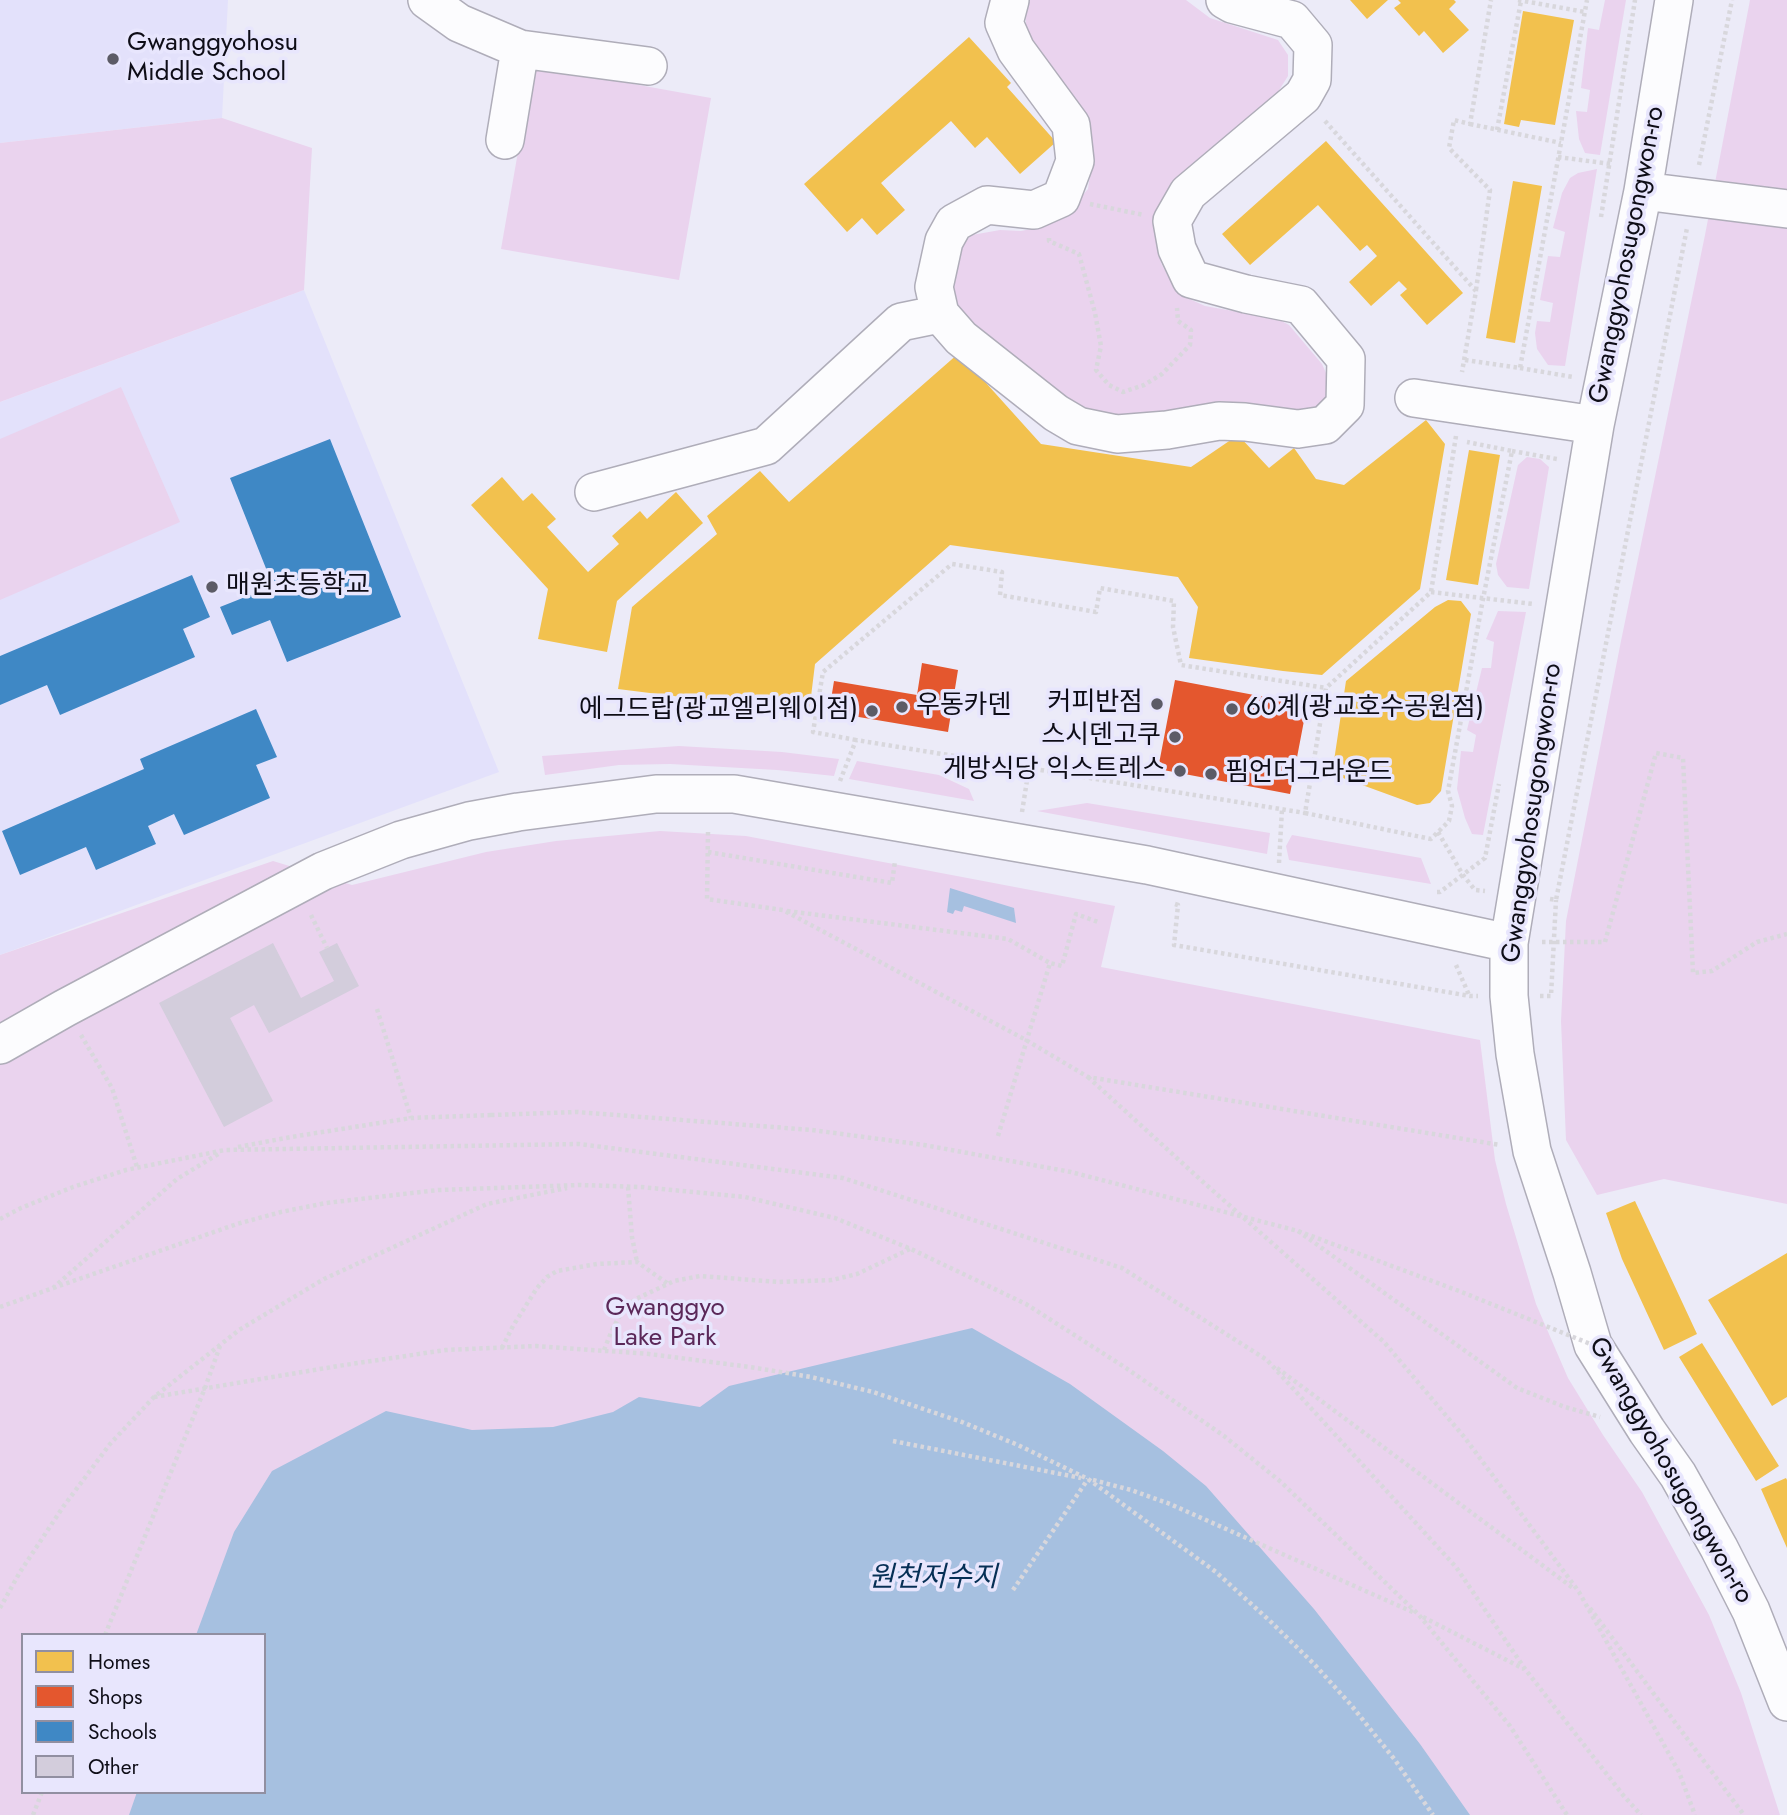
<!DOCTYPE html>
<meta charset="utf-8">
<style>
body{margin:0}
#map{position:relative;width:1787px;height:1815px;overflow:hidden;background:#ecebf8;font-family:Jost,sans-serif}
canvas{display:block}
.legend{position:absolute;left:21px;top:1633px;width:245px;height:161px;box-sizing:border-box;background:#e8e6fd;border:2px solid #918fa1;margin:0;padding:9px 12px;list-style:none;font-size:21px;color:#0e0d17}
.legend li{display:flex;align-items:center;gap:14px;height:35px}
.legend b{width:35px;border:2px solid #918fa1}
</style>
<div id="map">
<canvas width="1787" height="1815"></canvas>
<ul class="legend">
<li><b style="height:19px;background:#f2c14e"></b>Homes</li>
<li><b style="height:19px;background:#e4572e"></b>Shops</li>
<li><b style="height:19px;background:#3f88c5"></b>Schools</li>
<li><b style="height:19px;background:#d3cddc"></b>Other</li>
</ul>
</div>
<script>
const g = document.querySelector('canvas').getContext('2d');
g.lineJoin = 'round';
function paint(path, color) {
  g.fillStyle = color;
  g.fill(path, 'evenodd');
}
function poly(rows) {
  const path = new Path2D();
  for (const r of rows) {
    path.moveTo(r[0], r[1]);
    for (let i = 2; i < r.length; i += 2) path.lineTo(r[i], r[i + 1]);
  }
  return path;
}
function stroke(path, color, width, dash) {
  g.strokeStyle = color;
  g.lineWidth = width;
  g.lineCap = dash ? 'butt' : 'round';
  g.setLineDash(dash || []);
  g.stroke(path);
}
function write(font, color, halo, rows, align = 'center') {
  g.font = font + ' Jost,"Noto Sans KR",sans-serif';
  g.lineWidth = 7;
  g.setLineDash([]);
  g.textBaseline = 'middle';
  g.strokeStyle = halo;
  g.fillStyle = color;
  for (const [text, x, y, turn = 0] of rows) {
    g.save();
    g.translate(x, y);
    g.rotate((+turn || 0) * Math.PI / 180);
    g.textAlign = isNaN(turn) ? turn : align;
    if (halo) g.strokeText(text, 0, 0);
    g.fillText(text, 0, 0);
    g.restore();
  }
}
paint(poly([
 [0,0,228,0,222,118,0,143],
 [304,290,499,772,0,955,0,402]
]), '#e3e1fb');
paint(poly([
 [1030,0,1186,0,1210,18,1278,40,1288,55,1288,76,1276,95,1168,191,1157,208,1156,235,1161,263,1175,289,1185,297,1205,306,1278,319,1289,325,1322,364,1330,382,1328,398,1306,417,1118,424,1082,412,953,310,952,287,959,246,972,235,1000,230,1021,231,1041,227,1062,219,1088,189,1093,153,1083,121,1030,38,1026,25,1026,9],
 [1605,0,1626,0,1600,155,1585,153,1579,139,1576,111,1587,112,1590,90,1581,88,1588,28,1599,30],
 [1750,0,1787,0,1787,1204,1664,1179,1597,1195,1566,1140,1561,1021,1566,921,1621,641,1705,235],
 [533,66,711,98,679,280,501,249],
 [222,118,312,148,304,290,0,402,0,143],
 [1597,169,1565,366,1548,365,1537,349,1535,333,1537,321,1550,322,1553,303,1540,300,1548,256,1560,257,1565,232,1553,228,1562,193,1570,178,1578,173],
 [121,387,180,522,0,600,0,439],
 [1527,457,1540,459,1549,467,1529,589,1507,587,1498,575,1496,564,1518,465],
 [1498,611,1526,612,1483,835,1472,834,1465,818,1457,789,1461,751,1473,752,1476,735,1467,730,1482,668,1491,668,1494,642,1486,639],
 [679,746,782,752,839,759,834,776,777,770,670,764,619,765,545,775,542,756],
 [857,761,939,775,969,789,974,801,849,779],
 [1087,803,1270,833,1267,854,1037,811],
 [660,831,746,836,1115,906,1101,967,1480,1040,1495,1160,1506,1204,1536,1304,1568,1378,1603,1435,1642,1492,1709,1615,1741,1693,1780,1815,0,1815,0,955,273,861,352,885,486,852,556,841],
 [23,1635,264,1635,264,1792,23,1792],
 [1292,835,1421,858,1431,884,1289,860,1286,846]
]), '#ead3ee');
paint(poly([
 [950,888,1014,908,1016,923,964,906,962,912,955,910,953,914,947,912],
 [972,1328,1070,1384,1163,1451,1206,1486,1314,1609,1420,1744,1470,1815,129,1815,137,1792,264,1792,264,1635,196,1635,234,1532,272,1471,386,1411,472,1430,553,1427,613,1412,639,1397,700,1407,729,1386]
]), '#a6c0e0');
paint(poly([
 [1350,0,1388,0,1367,19],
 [1398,0,1454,0,1456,2,1449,9,1469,30,1443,53,1424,31,1419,36,1394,8,1401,3],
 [1523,11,1574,20,1555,125,1521,120,1519,127,1504,124],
 [969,37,1011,83,1007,87,1056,142,1020,174,987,137,975,148,951,121,881,183,905,210,877,235,862,218,847,232,804,184],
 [1326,141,1463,293,1427,325,1400,295,1407,289,1399,281,1371,306,1349,282,1377,256,1367,245,1360,251,1318,205,1250,265,1222,234],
 [1513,181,1542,186,1515,343,1486,338],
 [959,353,1041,444,1191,467,1238,435,1269,468,1294,448,1316,479,1344,485,1426,420,1445,444,1420,589,1322,675,1283,671,1189,658,1198,607,1178,577,950,545,815,664,809,713,618,689,632,607,717,534,707,516,760,471,789,502],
 [1469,450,1500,455,1478,585,1446,580],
 [502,477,523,501,532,493,556,519,547,527,588,572,619,544,612,536,640,511,647,519,676,492,703,523,617,601,607,652,538,639,548,589,471,505],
 [1448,600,1461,601,1471,614,1441,791,1430,803,1417,805,1332,774,1346,681,1435,607],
 [1635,1201,1697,1334,1664,1350,1622,1259,1606,1213],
 [1787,1253,1787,1397,1772,1406,1708,1300],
 [1702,1343,1779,1466,1756,1481,1679,1357],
 [1786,1478,1787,1480,1787,1548,1761,1489]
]), '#f2c14e');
paint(poly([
 [922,663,958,670,948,732,829,712,834,681,917,695],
 [1175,680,1307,705,1290,794,1158,769]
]), '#e4572e');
paint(poly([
 [330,439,401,617,287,662,270,620,232,635,220,607,273,586,230,478],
 [192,575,210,617,183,629,195,657,60,715,47,685,0,705,0,656],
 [256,709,277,757,256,765,270,798,184,835,174,814,148,826,156,844,96,870,86,847,20,875,2,831,144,769,140,759]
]), '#3f88c5');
paint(poly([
 [273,943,301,998,334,981,319,952,337,943,359,986,269,1033,254,1005,230,1018,273,1101,224,1127,159,1003]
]), '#d3cddc');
const minor = poly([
 [427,0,459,23,520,49,648,66],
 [1010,0,1004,23,1016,50,1071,125,1075,161,1061,198,1034,210,987,205,954,223,944,241,934,287,940,314,961,338,1056,413,1078,426,1117,434,1167,430,1219,421,1245,422,1298,429,1325,425,1345,405,1346,359,1301,305,1246,294,1191,279,1177,249,1172,221,1188,193,1303,96,1312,80,1313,45,1292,20,1232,4,1225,0],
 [1674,0,1643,191,1595,425,1509,943,1509,996,1515,1054,1532,1151,1572,1273,1593,1345,1647,1431,1678,1475,1719,1548,1751,1611,1787,1702],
 [505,140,520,49],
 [1643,191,1787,209],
 [1414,398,1595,425],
 [594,492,766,446,901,322,940,314],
 [0,1045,65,1008,323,871,401,840,469,821,518,812,656,794,734,794,1147,865,1509,943]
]);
stroke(minor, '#afadb9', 40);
stroke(poly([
 [1518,0,1585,12],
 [1325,121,1476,291,1462,372],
 [1470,124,1561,143],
 [1497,130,1521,1],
 [1558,157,1611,164],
 [1699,165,1732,0],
 [1090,204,1144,215],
 [1601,217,1635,0],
 [1049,238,1049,241,1079,254,1095,313,1101,346,1096,370,1109,385,1123,392,1144,385,1162,374,1190,345,1191,330,1178,321,1177,308],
 [1476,290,1490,190,1449,148,1454,120,1470,124,1491,0],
 [1465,360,1520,368,1587,0],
 [1520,368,1573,377],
 [1456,436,1431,592,1326,688,1305,813,1431,839,1449,821,1452,806,1448,791,1483,599,1512,451,1467,442],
 [1512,451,1557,459,1556,462],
 [1431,592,1533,604],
 [856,740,813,732,823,672,952,564,1002,572,1000,595,1096,612,1100,588,1174,601,1173,627,1181,665,1326,688],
 [840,781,856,740,1305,813],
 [1022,812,1029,768],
 [708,832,707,899,783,910,1026,1040,1088,1077,1500,1145],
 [1438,832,1463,875,1475,890,1485,891],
 [708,852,892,883,895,861],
 [1279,863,1282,809],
 [1437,892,1440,892,1485,858,1499,784],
 [1550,899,1556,900,1687,228],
 [1175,904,1178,905,1174,945,1470,996,1478,996],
 [787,911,1008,939,1050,963],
 [311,915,327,948],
 [1542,942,1605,942,1656,753,1683,758,1693,973,1712,971,1757,942,1787,934],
 [1456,965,1469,995],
 [1540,996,1551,996,1556,900],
 [377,1009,411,1118],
 [81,1035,112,1088,137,1167],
 [1088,1077,1202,1181,1384,1342,1465,1438,1579,1592,1679,1772,1695,1815],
 [998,1136,1050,963,1062,966,1076,914,1098,922],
 [238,1147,291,1137,411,1118,491,1115],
 [628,1187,632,1237,637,1262],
 [0,1219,21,1208,73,1187,126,1170,225,1150,579,1144,843,1178,1122,1268,1267,1360,1456,1567,1525,1669,1623,1795,1641,1815],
 [1298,1231,1517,1388,1565,1407,1600,1417],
 [53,1288,237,1224,281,1212,326,1203,438,1190,581,1185,641,1187,745,1197,835,1218,911,1249,1026,1304,1126,1368,1224,1436,1281,1482,1419,1615,1510,1726,1567,1815],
 [0,1307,53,1288,177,1179,220,1153],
 [502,1348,513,1326,537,1288,547,1277,557,1271,597,1264,637,1262,667,1283],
 [604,1350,612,1330,624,1308,636,1299,674,1281,700,1276,779,1282,832,1280,857,1274,910,1249],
 [1277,1368,1573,1588],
 [154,1397,338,1366,446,1350,536,1346,649,1354,750,1367,811,1377,873,1392,962,1422,1018,1445,1088,1479,1216,1572,1270,1621,1315,1665,1351,1705,1395,1760,1433,1815],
 [893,1441,1081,1478],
 [1093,1480,1131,1490,1170,1504,1415,1613],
 [1013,1590,1088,1479],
 [0,1608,20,1572,63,1507,110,1444,154,1397,239,1330,324,1279,487,1204,567,1188],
 [1590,1608,1744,1815],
 [1423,1617,1524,1669],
 [105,1635,205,1388,220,1346],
 [33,1815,42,1792]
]), '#d8d7dc', 4.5, [3.5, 3.5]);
stroke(minor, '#fcfcfe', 37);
stroke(poly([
 [491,1115,577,1112,812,1130,924,1145,1071,1172,1298,1231,1459,1291,1593,1345]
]), '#d8d7dc', 4.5, [3.5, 3.5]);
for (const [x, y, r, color] of [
 [113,59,7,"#5c5b66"],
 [212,587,7,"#5c5b66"],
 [1157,704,7,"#5c5b66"],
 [902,707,7,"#5c5b66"],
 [1232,709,7,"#5c5b66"],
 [872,711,7,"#5c5b66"],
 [1175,737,7,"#5c5b66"],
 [1180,771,7,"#5c5b66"],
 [1211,774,7,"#5c5b66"]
]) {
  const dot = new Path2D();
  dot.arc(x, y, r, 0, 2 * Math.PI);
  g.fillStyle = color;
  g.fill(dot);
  stroke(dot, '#e8e6fd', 2.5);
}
write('26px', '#0e0d17', '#e8e6fd', [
 ["Gwanggyohosu",127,44],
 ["Middle School",127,74],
 ["매원초등학교",226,587],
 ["커피반점",1143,704,"right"],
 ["우동카덴",916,707],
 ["60계(광교호수공원점)",1246,709],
 ["에그드랍(광교엘리웨이점)",858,711,"right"],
 ["스시덴고쿠",1161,737,"right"],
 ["게방식당 익스트레스",1166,771,"right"],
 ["핌언더그라운드",1225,774]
], 'left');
write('26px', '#0e0d17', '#e8e6fd', [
 ["Gwanggyohosugongwon-ro",1628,255,-79],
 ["Gwanggyohosugongwon-ro",1533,813,-82],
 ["Gwanggyohosugongwon-ro",1670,1471,60]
]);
write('26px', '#5b2859', '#e8e6fd', [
 ["Gwanggyo",665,1309],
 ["Lake Park",665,1339]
]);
write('italic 28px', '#062f55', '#e8e6fd', [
 ["원천저수지",933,1579]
]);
</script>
